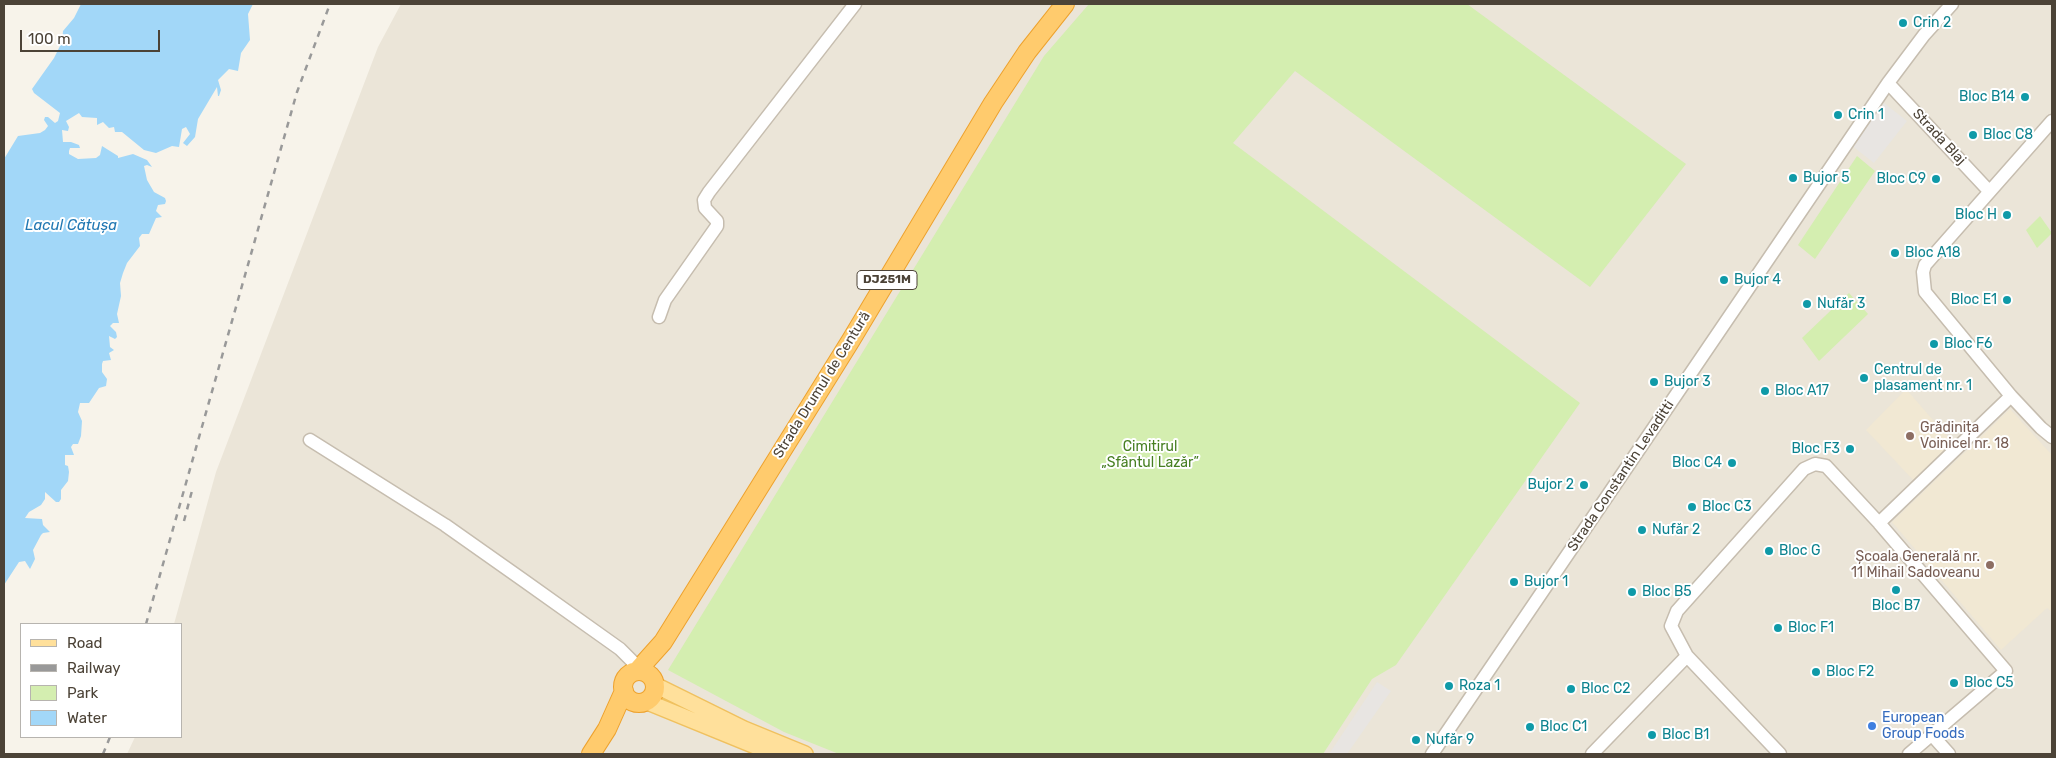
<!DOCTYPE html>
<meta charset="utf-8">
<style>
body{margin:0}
#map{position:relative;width:2056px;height:758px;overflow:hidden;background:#f7f3ea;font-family:Rubik,sans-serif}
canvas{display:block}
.frame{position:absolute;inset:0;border:5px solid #4c4337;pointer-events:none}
.legend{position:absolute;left:20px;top:623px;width:162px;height:115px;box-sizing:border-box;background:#fff;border:1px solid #b7b4af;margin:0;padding:6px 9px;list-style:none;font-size:15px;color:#4c4337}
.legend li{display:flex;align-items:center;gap:10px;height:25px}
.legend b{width:25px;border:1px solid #b7b4af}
.scale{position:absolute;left:20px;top:30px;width:140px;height:22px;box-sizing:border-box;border:2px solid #4c4337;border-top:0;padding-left:6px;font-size:15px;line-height:18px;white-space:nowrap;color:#4c4337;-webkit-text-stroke:4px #fff;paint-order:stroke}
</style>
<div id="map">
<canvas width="2056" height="758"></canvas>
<div class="frame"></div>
<ul class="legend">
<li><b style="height:6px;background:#ffe09b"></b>Road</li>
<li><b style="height:6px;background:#999"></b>Railway</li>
<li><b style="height:14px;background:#d4eeb0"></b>Park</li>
<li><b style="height:14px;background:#a2d7f8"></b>Water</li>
</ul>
<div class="scale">100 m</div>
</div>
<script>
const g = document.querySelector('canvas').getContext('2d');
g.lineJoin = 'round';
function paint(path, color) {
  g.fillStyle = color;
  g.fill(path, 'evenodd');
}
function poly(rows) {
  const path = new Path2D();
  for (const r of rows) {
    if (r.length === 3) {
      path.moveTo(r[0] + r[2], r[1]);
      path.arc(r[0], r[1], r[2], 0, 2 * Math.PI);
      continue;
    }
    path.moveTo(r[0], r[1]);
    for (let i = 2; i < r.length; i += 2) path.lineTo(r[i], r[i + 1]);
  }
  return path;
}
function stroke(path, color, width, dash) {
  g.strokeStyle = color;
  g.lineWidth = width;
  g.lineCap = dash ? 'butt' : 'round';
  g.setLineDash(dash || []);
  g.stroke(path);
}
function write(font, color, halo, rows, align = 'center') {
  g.font = font + ' Rubik,sans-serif';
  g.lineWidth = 4;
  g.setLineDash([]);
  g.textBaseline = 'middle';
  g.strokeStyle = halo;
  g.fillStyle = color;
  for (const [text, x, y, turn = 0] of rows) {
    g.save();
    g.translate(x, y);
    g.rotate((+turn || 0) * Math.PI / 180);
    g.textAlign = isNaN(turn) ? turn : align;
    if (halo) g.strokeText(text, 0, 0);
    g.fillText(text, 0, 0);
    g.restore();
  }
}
paint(poly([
 [401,4,2052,4,2052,754,127,754,135,737,181,737,181,624,174,624,216,472,378,47]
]), '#ebe5d8');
paint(poly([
 [1906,389,1953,443,1915,482,1866,430],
 [2010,409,2052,455,2052,612,2047,608,2001,650,1892,522]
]), '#f1e8d3');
paint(poly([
 [1089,4,1467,4,1686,164,1590,287,1295,71,1233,143,1580,403,1396,665,1372,679,1323,754,839,754,784,732,668,670,1044,56],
 [1857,156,1875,171,1815,259,1798,245],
 [2040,216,2052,233,2037,248,2026,230],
 [1849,293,1868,314,1819,361,1802,338]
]), '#d4eeb0');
paint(poly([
 [1884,103,1907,121,1874,163,1851,145],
 [1377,682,1391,691,1347,754,1329,754]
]), '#e8e5e2');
paint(poly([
 [81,4,253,4,248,14,250,40,241,53,238,71,229,69,218,80,221,90,219,96,218,96,217,87,198,119,195,137,187,146,183,143,190,134,186,127,182,129,179,147,172,146,156,153,144,150,122,132,115,132,114,127,109,128,103,122,97,125,97,118,82,117,79,113,66,121,69,127,68,131,62,130,63,142,71,142,79,145,80,148,70,148,69,151,69,154,78,159,96,158,100,155,102,146,118,156,118,158,133,154,147,160,152,167,147,165,144,166,147,180,154,192,165,198,166,201,165,204,158,205,156,211,162,217,156,218,149,234,142,234,139,238,140,246,127,263,123,273,120,283,121,296,117,314,119,323,113,323,110,326,116,332,117,337,115,339,109,336,110,347,114,350,109,353,111,360,103,361,102,364,102,372,107,379,106,386,99,388,89,403,80,403,78,412,82,421,81,436,78,444,73,444,71,447,74,455,65,455,65,465,68,466,69,472,68,481,61,490,61,499,59,502,56,502,45,492,45,499,41,505,29,512,25,518,42,519,43,525,50,532,43,533,41,535,33,550,35,559,30,569,25,561,19,562,4,585,4,159,18,136,40,133,45,130,48,126,44,120,45,117,48,117,55,123,58,121,60,113,34,93,32,89,54,58,62,42,63,31,74,18]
]), '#a2d7f8');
const minor = poly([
 [1888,83,1989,191],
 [2052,121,1925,265,1923,272,1925,292,2011,396,2041,428,2052,437],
 [659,317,665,300,717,226,717,221,705,208,704,200,709,192,855,4],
 [310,440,445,525,523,580,620,649,632,661,637,671],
 [1879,523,2011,396],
 [1687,656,1780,754],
 [1932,735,1949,754],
 [1432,754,1888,83,1924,35,1952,4],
 [1592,754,1687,656,1671,626,1677,611,1804,469,1815,464,1826,466,1879,523,2006,671,1909,754]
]);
const major = poly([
 [655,685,744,729,805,754],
 [645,701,775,754]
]);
const highway = poly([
 [637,671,663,642,851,340,993,103,1027,52,1065,4],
 [639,687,16],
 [591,754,607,729,624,691]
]);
stroke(minor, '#c6bdaf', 15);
stroke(major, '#f0c15f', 18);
stroke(highway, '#eea22d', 20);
stroke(minor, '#fff', 12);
stroke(major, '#ffe09b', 15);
stroke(highway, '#ffcb6d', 18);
stroke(poly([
 [184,521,193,487],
 [146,624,297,92,330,4],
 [103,754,110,737]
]), '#999', 2.5, [6, 6]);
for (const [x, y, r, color] of [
 [1903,23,5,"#0f9aa8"],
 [2025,97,5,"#0f9aa8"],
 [1838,115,5,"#0f9aa8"],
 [1973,135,5,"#0f9aa8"],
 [1793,178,5,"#0f9aa8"],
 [1936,179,5,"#0f9aa8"],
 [2007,215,5,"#0f9aa8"],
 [1895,253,5,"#0f9aa8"],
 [1724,280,5,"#0f9aa8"],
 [2007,300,5,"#0f9aa8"],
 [1807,304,5,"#0f9aa8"],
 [1934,344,5,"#0f9aa8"],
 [1864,378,5,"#0f9aa8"],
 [1654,382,5,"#0f9aa8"],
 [1765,391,5,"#0f9aa8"],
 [1910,436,5,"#8d6e63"],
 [1850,449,5,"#0f9aa8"],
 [1732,463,5,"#0f9aa8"],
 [1584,485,5,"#0f9aa8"],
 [1692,507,5,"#0f9aa8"],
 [1642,530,5,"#0f9aa8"],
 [1769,551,5,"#0f9aa8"],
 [1990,565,5,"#8d6e63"],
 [1514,582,5,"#0f9aa8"],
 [1896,590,5,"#0f9aa8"],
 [1632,592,5,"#0f9aa8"],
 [1778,628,5,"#0f9aa8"],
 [1816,672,5,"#0f9aa8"],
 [1954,683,5,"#0f9aa8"],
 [1449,686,5,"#0f9aa8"],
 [1571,689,5,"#0f9aa8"],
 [1872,726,5,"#3f7fe0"],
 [1530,727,5,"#0f9aa8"],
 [1652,735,5,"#0f9aa8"],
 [1416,740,5,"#0f9aa8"]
]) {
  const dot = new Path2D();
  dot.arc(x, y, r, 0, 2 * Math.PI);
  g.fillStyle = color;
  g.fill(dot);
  stroke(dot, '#fff', 2);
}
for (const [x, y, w] of [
 [887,280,60]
]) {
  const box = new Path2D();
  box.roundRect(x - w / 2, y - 9.5, w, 19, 4);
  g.fillStyle = '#fff';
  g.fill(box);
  stroke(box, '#4c4337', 1);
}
write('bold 12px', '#4c4337', null, [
 ["DJ251M",887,280]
]);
write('14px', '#0d838f', '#fff', [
 ["Crin 2",1913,23],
 ["Bloc B14",2015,97,"right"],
 ["Crin 1",1848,115],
 ["Bloc C8",1983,135],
 ["Bujor 5",1803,178],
 ["Bloc C9",1926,179,"right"],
 ["Bloc H",1997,215,"right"],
 ["Bloc A18",1905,253],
 ["Bujor 4",1734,280],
 ["Bloc E1",1997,300,"right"],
 ["Nufăr 3",1817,304],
 ["Bloc F6",1944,344],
 ["Centrul de",1874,370],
 ["plasament nr. 1",1874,386],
 ["Bujor 3",1664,382],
 ["Bloc A17",1775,391],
 ["Bloc F3",1840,449,"right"],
 ["Bloc C4",1722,463,"right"],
 ["Bujor 2",1574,485,"right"],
 ["Bloc C3",1702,507],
 ["Nufăr 2",1652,530],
 ["Bloc G",1779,551],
 ["Bujor 1",1524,582],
 ["Bloc B5",1642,592],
 ["Bloc B7",1896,606,"center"],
 ["Bloc F1",1788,628],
 ["Bloc F2",1826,672],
 ["Bloc C5",1964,683],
 ["Roza 1",1459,686],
 ["Bloc C2",1581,689],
 ["Bloc C1",1540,727],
 ["Bloc B1",1662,735],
 ["Nufăr 9",1426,740]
], 'left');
write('14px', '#4c4337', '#fff', [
 ["Strada Blaj",1939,137,47],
 ["Strada Drumul de Centură",822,385,-58],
 ["Strada Constantin Levaditti",1621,476,-56]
]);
write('14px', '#785e54', '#fff', [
 ["Grădinița",1920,428],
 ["Voinicel nr. 18",1920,444],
 ["Școala Generală nr.",1980,557,"right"],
 ["11 Mihail Sadoveanu",1980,573,"right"]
], 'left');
write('14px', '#477f22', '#fff', [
 ["Cimitirul",1150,447],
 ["„Sfântul Lazăr”",1150,463]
]);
write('14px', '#366cbe', '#fff', [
 ["European",1882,718],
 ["Group Foods",1882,734]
], 'left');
write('italic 15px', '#2178b3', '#fff', [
 ["Lacul Cătușa",71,226]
]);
</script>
